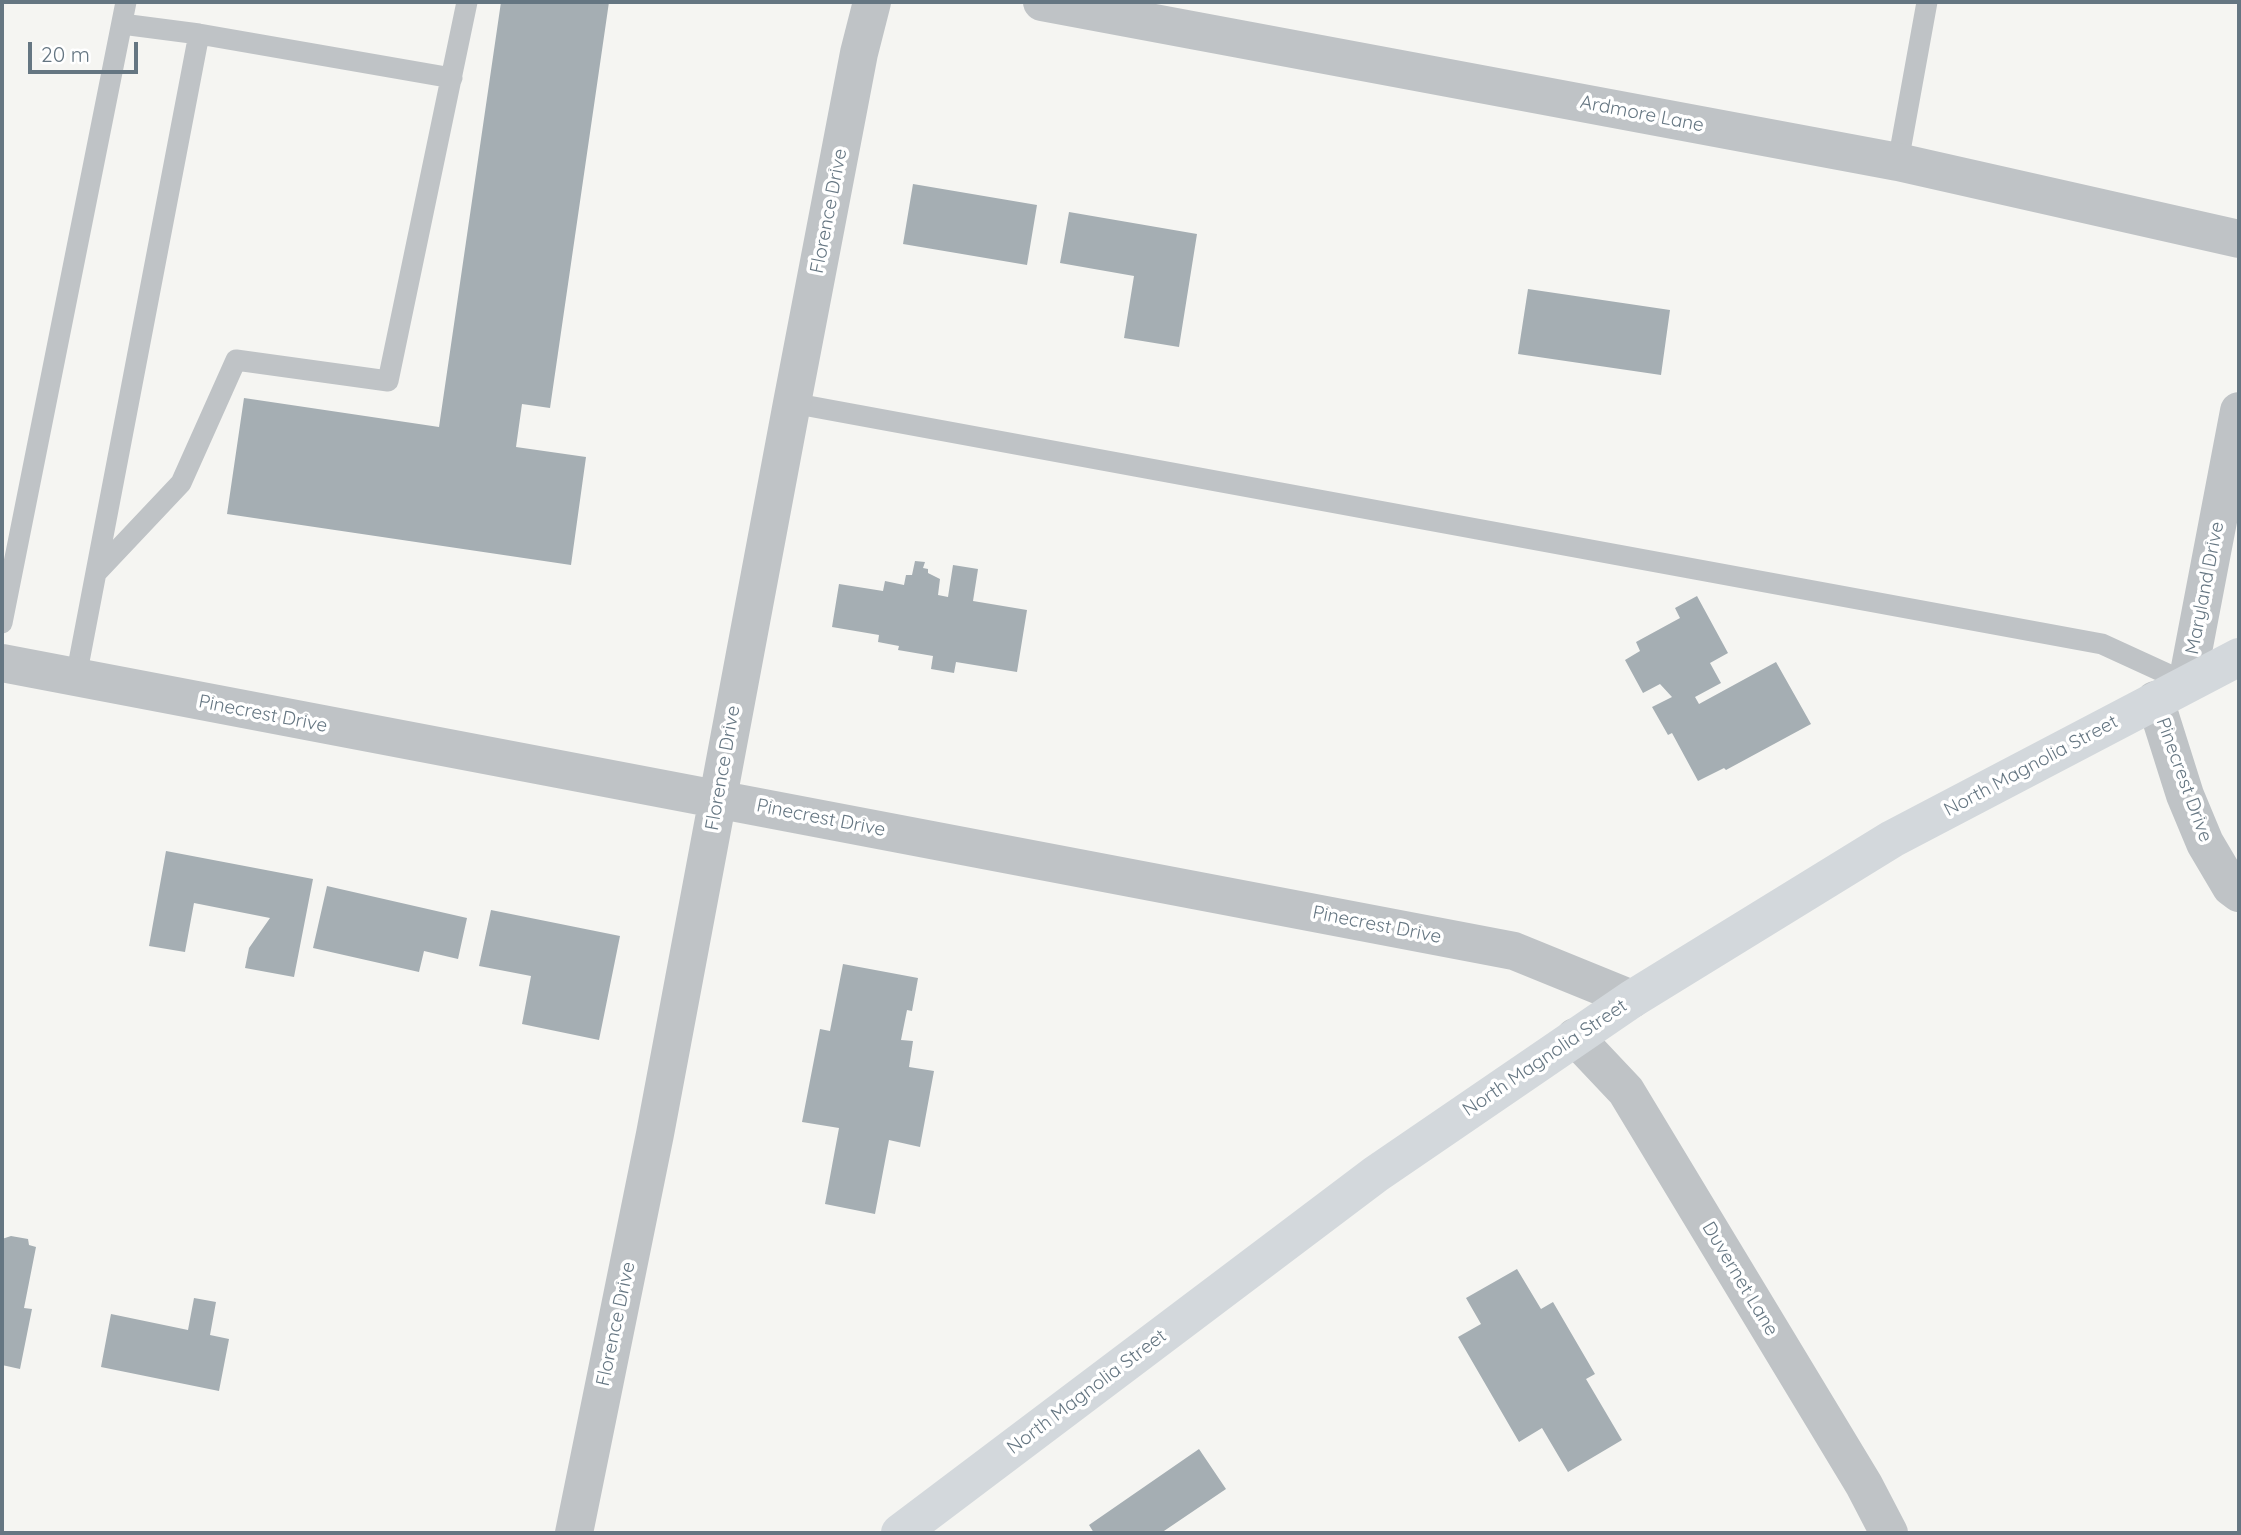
<!DOCTYPE html>
<style>
body{margin:0}
#map{position:relative;width:2241px;height:1535px;overflow:hidden;background:#f5f5f2;font-family:Quicksand,sans-serif}
canvas{display:block}
.frame{position:absolute;inset:0;border:4px solid #657682;pointer-events:none}
.scale{position:absolute;left:28px;top:42px;width:110px;height:32px;box-sizing:border-box;border:4px solid #657682;border-top:0;padding-left:9px;font-size:21px;line-height:24px;white-space:nowrap;color:#657682;-webkit-text-stroke:5px #fff;paint-order:stroke}
</style>
<div id="map">
<canvas width="2241" height="1535"></canvas>
<div class="frame"></div>
<div class="scale">20 m</div>
</div>
<script>
const g = document.querySelector('canvas').getContext('2d');
g.lineJoin = 'round';
function paint(path, color) {
  g.fillStyle = color;
  g.fill(path, 'evenodd');
}
function poly(rows) {
  const path = new Path2D();
  for (const r of rows) {
    path.moveTo(r[0], r[1]);
    for (let i = 2; i < r.length; i += 2) path.lineTo(r[i], r[i + 1]);
  }
  return path;
}
function stroke(path, color, width, dash) {
  g.strokeStyle = color;
  g.lineWidth = width;
  g.lineCap = dash ? 'butt' : 'round';
  g.setLineDash(dash || []);
  g.stroke(path);
}
function write(font, color, halo, rows, align = 'center') {
  g.font = font + ' Quicksand,sans-serif';
  g.lineWidth = 7;
  g.setLineDash([]);
  g.textBaseline = 'middle';
  g.strokeStyle = halo;
  g.fillStyle = color;
  for (const [text, x, y, turn = 0] of rows) {
    g.save();
    g.translate(x, y);
    g.rotate((+turn || 0) * Math.PI / 180);
    g.textAlign = isNaN(turn) ? turn : align;
    if (halo) g.strokeText(text, 0, 0);
    g.fillText(text, 0, 0);
    g.restore();
  }
}
paint(poly([
 [501,2,609,2,550,408,522,404,516,447,586,457,571,565,227,514,244,398,439,427],
 [913,184,1037,205,1027,265,903,244],
 [1069,212,1197,234,1179,347,1124,338,1134,276,1060,263],
 [1528,289,1670,310,1661,375,1518,354],
 [915,561,925,562,923,568,928,569,928,573,940,579,938,595,948,597,953,565,978,569,973,601,1027,610,1017,672,956,662,954,673,931,669,933,656,898,650,899,646,878,642,879,635,832,627,839,584,883,591,885,581,904,585,906,575,912,575],
 [1697,596,1728,653,1710,663,1721,683,1695,697,1699,704,1776,662,1811,724,1726,770,1724,768,1698,781,1672,733,1668,735,1652,707,1672,697,1660,684,1643,693,1625,660,1640,651,1636,642,1680,618,1675,608],
 [166,851,313,879,294,977,245,968,249,948,270,918,194,903,185,952,149,946],
 [327,886,467,918,458,959,424,951,419,972,313,948],
 [491,910,620,936,599,1040,522,1024,531,976,479,966],
 [843,964,918,978,912,1011,907,1010,901,1040,913,1041,909,1067,934,1071,920,1147,889,1140,875,1214,825,1204,839,1128,802,1122,820,1029,830,1031],
 [11,1236,28,1239,29,1245,36,1247,24,1308,32,1309,20,1369,2,1365,2,1239],
 [1517,1269,1541,1309,1553,1302,1595,1374,1586,1379,1622,1440,1568,1472,1542,1428,1519,1442,1458,1337,1481,1324,1466,1298],
 [194,1298,216,1302,210,1335,229,1339,219,1391,101,1367,111,1314,188,1330],
 [1199,1449,1226,1489,1161,1533,1094,1533,1089,1525]
]), '#a5aeb3');
stroke(poly([
 [199,34,452,78],
 [1898,162,1927,2],
 [792,403,2102,644,2187,683],
 [97,572,181,483,236,360,388,381,467,2],
 [2,623,126,2],
 [76,677,199,34,122,24]
]), '#bfc3c6', 21);
stroke(poly([
 [1042,2,1898,162,2239,239],
 [2,663,1514,951,1632,999],
 [2187,683,2239,411],
 [2155,700,2185,795,2205,843,2231,887,2239,893],
 [1575,1037,1626,1091,1864,1485,1889,1533],
 [574,1533,655,1134,792,403,859,53,872,2]
]), '#bfc3c6', 38);
stroke(poly([
 [900,1533,1376,1174,1632,999,1892,839,2239,657]
]), '#d3d8dc', 38);
write('19px', '#657682', '#fff', [
 ["Ardmore Lane",1642,114,11],
 ["Florence Drive",829,211,-79],
 ["Maryland Drive",2205,588,-79],
 ["Pinecrest Drive",263,714,11],
 ["North Magnolia Street",2031,766,-28],
 ["Florence Drive",723,768,-80],
 ["Pinecrest Drive",2184,780,70],
 ["Pinecrest Drive",821,818,11],
 ["Pinecrest Drive",1377,925,11],
 ["North Magnolia Street",1545,1058,-34],
 ["Duvernet Lane",1740,1279,59],
 ["Florence Drive",616,1324,-78],
 ["North Magnolia Street",1087,1392,-37]
]);
</script>
